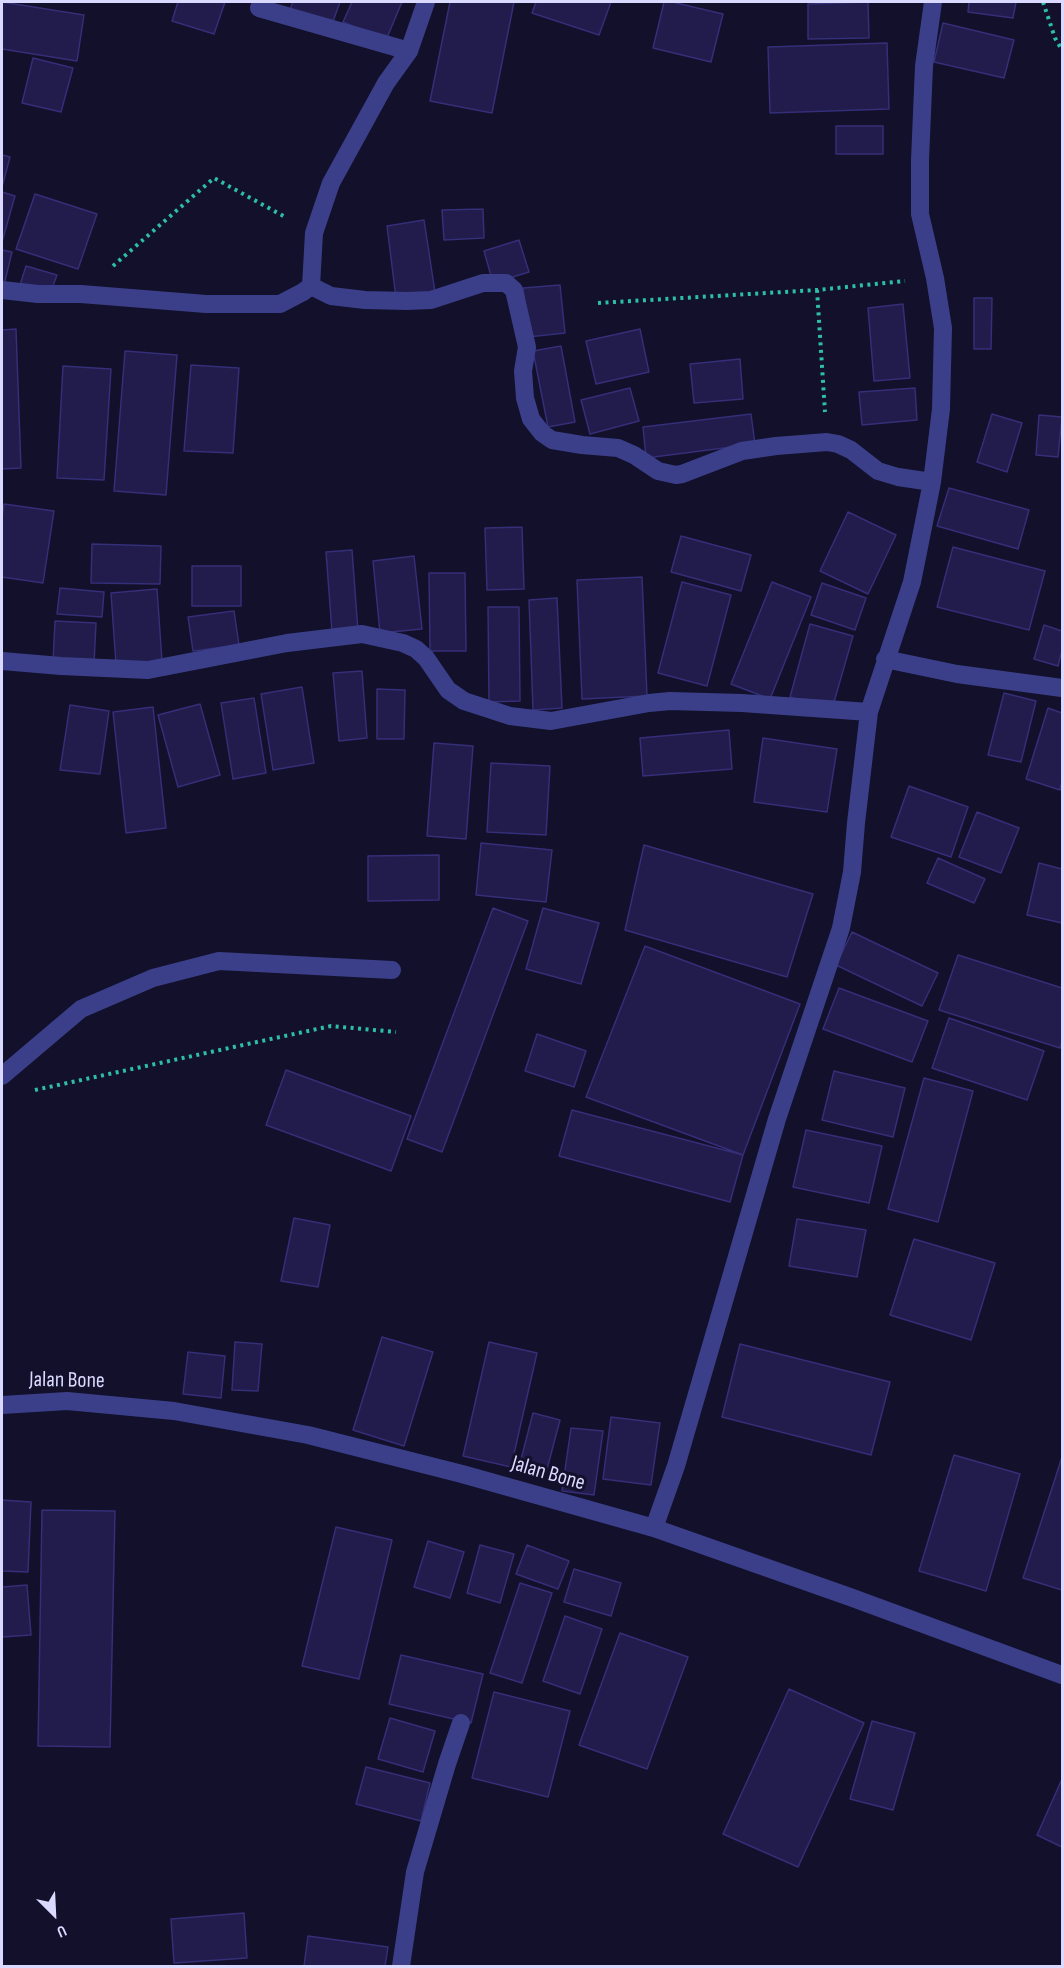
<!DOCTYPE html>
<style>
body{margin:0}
#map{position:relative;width:1064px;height:1968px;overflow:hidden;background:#12102a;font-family:"Sofia Sans Condensed",sans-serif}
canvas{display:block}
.frame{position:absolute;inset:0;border:3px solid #dad9ff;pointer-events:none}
.north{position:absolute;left:24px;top:1884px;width:60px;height:60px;-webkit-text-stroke:4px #12102a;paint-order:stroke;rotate:156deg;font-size:16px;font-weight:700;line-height:24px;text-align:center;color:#dad9ff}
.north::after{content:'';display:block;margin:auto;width:21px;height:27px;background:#dad9ff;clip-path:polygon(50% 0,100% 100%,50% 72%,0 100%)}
</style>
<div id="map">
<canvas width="1064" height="1968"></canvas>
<div class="frame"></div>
<div class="north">U</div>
</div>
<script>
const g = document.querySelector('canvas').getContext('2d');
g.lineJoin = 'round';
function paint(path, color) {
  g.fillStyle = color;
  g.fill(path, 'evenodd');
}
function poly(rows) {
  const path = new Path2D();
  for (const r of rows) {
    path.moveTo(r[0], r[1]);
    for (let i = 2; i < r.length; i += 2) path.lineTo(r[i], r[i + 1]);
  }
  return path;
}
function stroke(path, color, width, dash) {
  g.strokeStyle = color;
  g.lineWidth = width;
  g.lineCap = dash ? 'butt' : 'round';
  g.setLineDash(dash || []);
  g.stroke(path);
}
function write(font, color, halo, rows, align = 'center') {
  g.font = font + ' "Sofia Sans Condensed",sans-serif';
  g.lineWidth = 6;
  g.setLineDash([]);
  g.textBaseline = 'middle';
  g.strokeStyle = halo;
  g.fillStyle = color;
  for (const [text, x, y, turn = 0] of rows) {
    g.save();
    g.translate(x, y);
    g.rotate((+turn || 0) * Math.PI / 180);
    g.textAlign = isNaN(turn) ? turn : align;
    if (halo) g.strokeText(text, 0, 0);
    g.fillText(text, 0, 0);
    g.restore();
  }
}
const building = poly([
 [2,2,84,15,77,61,2,49,2,2],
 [178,2,225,2,214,34,172,21,178,2],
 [293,2,340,2,331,27,289,12,293,2],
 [352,2,402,2,386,40,343,22,352,2],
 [450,2,514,2,492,113,430,101,450,2],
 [536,2,611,2,599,35,532,13,536,2],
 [664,2,672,2,723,14,711,62,653,48,664,2],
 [868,2,869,38,808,39,808,4,868,2],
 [969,2,1016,2,1013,18,968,12,969,2],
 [943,23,1014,40,1004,78,934,62,943,23],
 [887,43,889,109,770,113,768,47,887,43],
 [33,58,73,68,61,112,22,103,33,58],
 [836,126,883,126,883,154,836,154,836,126],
 [2,155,10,157,2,187,2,155],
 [2,192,15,196,2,242,2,192],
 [35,194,97,214,78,269,16,249,35,194],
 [483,209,484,238,444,240,442,210,483,209],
 [424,220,435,292,396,298,387,226,424,220],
 [519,240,529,272,493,283,484,251,519,240],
 [2,250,12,252,3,289,2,288,2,250],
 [26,266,57,275,50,294,20,285,26,266],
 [560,285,565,333,528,337,523,288,560,285],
 [974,298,992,298,991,349,974,349,974,298],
 [903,304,910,378,874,381,868,308,903,304],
 [16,329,21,468,2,469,2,330,16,329],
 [640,329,649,372,596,384,586,341,640,329],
 [561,346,575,422,548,427,533,351,561,346],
 [125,351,177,355,166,495,114,491,125,351],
 [740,359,743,399,694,403,690,364,740,359],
 [191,365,239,368,233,453,184,451,191,365],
 [63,366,111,369,104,480,57,478,63,366],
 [630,388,639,421,590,434,581,400,630,388],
 [915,388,917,420,862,425,859,392,915,388],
 [751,414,755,444,646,458,643,427,751,414],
 [992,414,1022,423,1007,472,977,462,992,414],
 [1039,415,1062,417,1058,457,1036,455,1039,415],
 [949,488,1029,510,1018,549,937,526,949,488],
 [4,504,54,511,43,583,2,577,2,518,4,504],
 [848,512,896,535,868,594,820,571,848,512],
 [522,527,524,589,487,590,485,528,522,527],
 [681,536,751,555,741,591,671,572,681,536],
 [92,544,161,546,160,584,91,583,92,544],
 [953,547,1045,571,1029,630,937,607,953,547],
 [352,550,358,631,332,632,326,552,352,550],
 [414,556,422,629,380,633,373,561,414,556],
 [192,566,241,566,241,606,192,606,192,566],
 [429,573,465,573,466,651,430,651,429,573],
 [642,577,647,696,582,699,577,580,642,577],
 [682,582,731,595,707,686,658,673,682,582],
 [772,582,811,597,770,699,731,684,772,582],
 [822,583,866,598,855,630,811,615,822,583],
 [60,588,104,592,102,617,57,614,60,588],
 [157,589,162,661,116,664,111,593,157,589],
 [557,598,562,708,533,710,529,600,557,598],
 [488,607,519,607,520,701,489,702,488,607],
 [234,611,239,645,193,651,188,617,234,611],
 [55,621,96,623,94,664,53,662,55,621],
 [810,624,853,636,832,709,790,697,810,624],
 [1044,625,1062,631,1062,650,1058,666,1034,659,1044,625],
 [362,671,367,738,339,741,333,673,362,671],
 [302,687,314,763,273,770,261,694,302,687],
 [377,689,405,690,404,739,377,739,377,689],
 [1004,693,1036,701,1021,762,988,755,1004,693],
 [254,698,266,773,233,779,221,703,254,698],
 [200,704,220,775,178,787,158,715,200,704],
 [70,705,109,711,100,774,60,770,70,705],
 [153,707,166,828,126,833,113,712,153,707],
 [1048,708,1062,713,1062,781,1060,790,1026,779,1048,708],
 [729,730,732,769,643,776,640,738,729,730],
 [763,738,837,749,827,812,754,802,763,738],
 [434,743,473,746,466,839,427,836,434,743],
 [491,763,550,766,546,835,487,832,491,763],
 [909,786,968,807,951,857,891,837,909,786],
 [977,812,1019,828,1001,873,959,857,977,812],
 [481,843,552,850,546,902,476,895,481,843],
 [644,845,813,894,787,977,625,930,644,845],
 [439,855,439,900,368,901,368,856,439,855],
 [938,858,985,879,974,903,927,883,938,858],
 [1039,863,1062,869,1062,923,1027,915,1039,863],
 [493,908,528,921,442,1152,407,1139,493,908],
 [543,908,599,923,581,984,526,969,543,908],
 [852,932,938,973,922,1006,836,965,852,932],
 [645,946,800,1004,743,1155,586,1097,645,946],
 [958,955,1062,988,1062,1041,1060,1048,939,1010,958,955],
 [839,988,928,1021,912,1062,823,1029,839,988],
 [949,1018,1044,1051,1027,1100,932,1068,949,1018],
 [537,1034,586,1051,574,1087,525,1071,537,1034],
 [286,1070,411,1116,391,1171,266,1125,286,1070],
 [834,1071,905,1088,893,1137,822,1120,834,1071],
 [924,1078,973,1091,938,1222,888,1209,924,1078],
 [572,1110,743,1155,730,1202,559,1156,572,1110],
 [806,1130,882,1146,869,1203,793,1187,806,1130],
 [294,1218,330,1225,318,1287,281,1281,294,1218],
 [797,1219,866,1230,857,1277,789,1266,797,1219],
 [914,1239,995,1263,971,1340,890,1315,914,1239],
 [382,1337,433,1352,404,1446,353,1430,382,1337],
 [235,1342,262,1344,258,1391,232,1390,235,1342],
 [489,1342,537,1353,511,1467,463,1456,489,1342],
 [740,1344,890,1382,871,1455,722,1417,740,1344],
 [188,1352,225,1356,221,1398,183,1394,188,1352],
 [533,1413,560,1420,546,1473,519,1467,533,1413],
 [611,1417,660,1423,651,1485,603,1479,611,1417],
 [571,1428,603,1431,594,1495,562,1491,571,1428],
 [954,1455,1020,1474,986,1591,919,1571,954,1455],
 [1062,1457,1062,1590,1023,1578,1062,1457],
 [2,1500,31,1502,28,1572,2,1571,2,1500],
 [42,1510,115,1511,110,1747,38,1746,42,1510],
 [336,1527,392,1540,359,1679,302,1666,336,1527],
 [428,1541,464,1552,450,1598,414,1587,428,1541],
 [480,1545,514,1554,500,1603,467,1593,480,1545],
 [527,1545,569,1561,558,1589,516,1574,527,1545],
 [574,1569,621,1583,611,1616,564,1602,574,1569],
 [520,1583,552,1593,522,1683,490,1673,520,1583],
 [27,1585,31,1635,2,1637,2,1587,27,1585],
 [565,1616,602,1629,580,1694,543,1681,565,1616],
 [620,1633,688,1657,647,1769,579,1745,620,1633],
 [401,1655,483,1674,471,1723,389,1704,401,1655],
 [789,1689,864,1723,798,1867,723,1834,789,1689],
 [494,1692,570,1711,548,1797,472,1778,494,1692],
 [390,1718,435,1731,423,1772,378,1759,390,1718],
 [872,1721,915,1733,893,1810,850,1799,872,1721],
 [366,1767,430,1783,421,1821,356,1804,366,1767],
 [1062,1779,1062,1847,1037,1835,1062,1779],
 [244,1913,247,1958,174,1963,171,1919,244,1913],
 [308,1936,388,1947,385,1966,304,1966,308,1936]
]);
paint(building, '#211c4b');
stroke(building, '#352e78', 1.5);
stroke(poly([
 [1043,2,1055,38,1062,50],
 [113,266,214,178,287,218],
 [817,290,825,412],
 [598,303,817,290,905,281],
 [35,1090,331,1026,396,1032]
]), '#2ebea8', 4, [3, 4.5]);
stroke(poly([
 [259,8,409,51],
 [311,286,331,296,365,300,407,301,431,300,483,283,506,283,514,290,527,347,523,371,525,398,531,419,542,433,552,440,582,445,618,448,634,455,658,471,676,475,682,474,742,451,776,446,827,442,838,444,851,450,878,471,898,477,932,482],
 [2,290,38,294,81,294,206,304,280,304,303,292,311,286,314,233,331,183,386,83,409,51,426,2],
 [885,659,957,674,1062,688],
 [2,661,61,666,148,670,287,643,362,634,403,643,416,649,426,658,448,690,464,701,510,716,551,721,649,703,670,701,742,703,869,712],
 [2,1076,81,1009,153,978,219,961,392,970],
 [2,1405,67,1401,174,1411,308,1435,462,1474,654,1528,850,1597,1062,1675],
 [654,1528,676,1466,777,1119,841,928,852,872,856,823,869,712,912,582,932,482,941,409,943,328,935,278,920,214,920,160,924,66,933,2],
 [401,1966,415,1872,447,1764,461,1723]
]), '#3b3f8a', 18);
write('22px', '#dad9ff', '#12102a', [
 ["Jalan Bone",67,1381,1],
 ["Jalan Bone",548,1474,16]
]);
</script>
